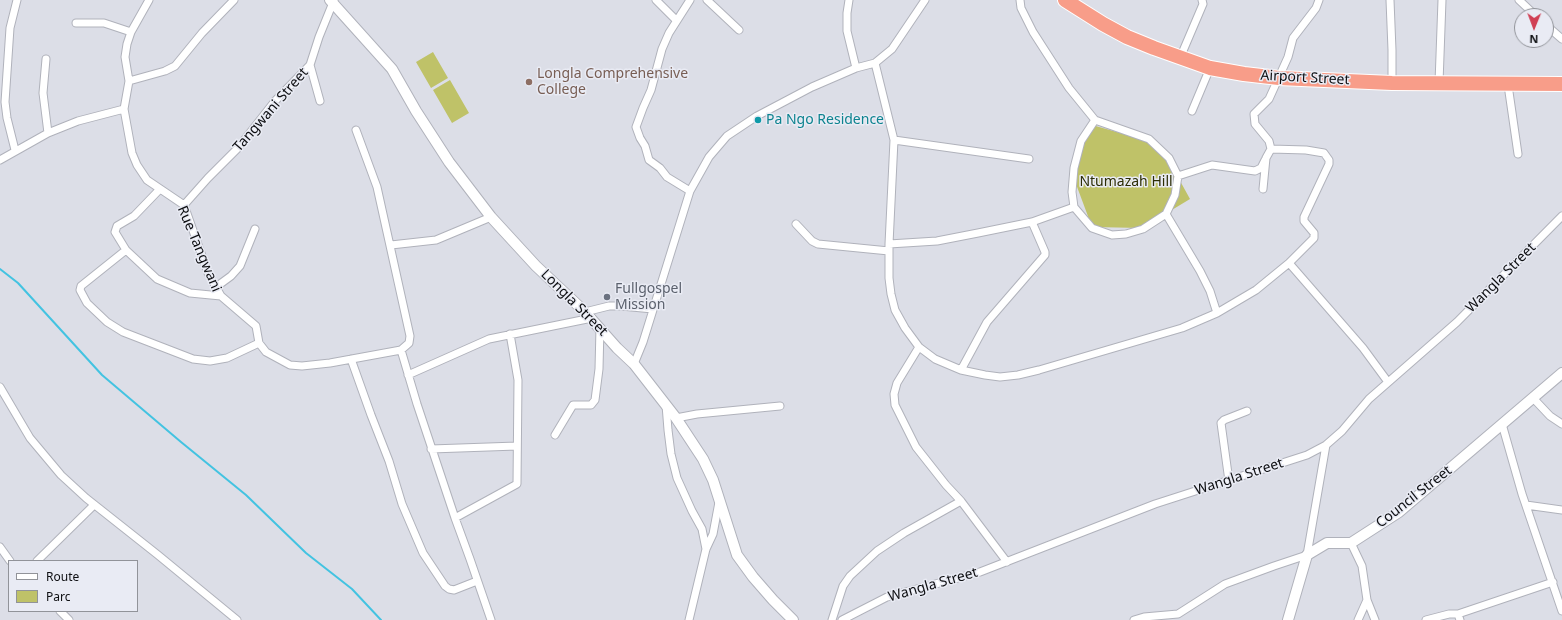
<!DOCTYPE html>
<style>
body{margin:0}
#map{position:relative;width:1562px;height:620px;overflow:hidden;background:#dcdee7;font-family:"Noto Sans",sans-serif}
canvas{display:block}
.legend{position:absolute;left:8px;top:560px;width:130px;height:52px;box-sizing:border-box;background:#e9ebf4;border:1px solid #919399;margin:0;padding:5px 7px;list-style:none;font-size:12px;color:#0d0e11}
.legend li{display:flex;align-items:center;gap:8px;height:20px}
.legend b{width:20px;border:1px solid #919399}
.north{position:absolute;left:1514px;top:8px;width:40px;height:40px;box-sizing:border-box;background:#e9ebf4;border:1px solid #919399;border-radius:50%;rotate:181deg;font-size:11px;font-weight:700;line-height:16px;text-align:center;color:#0d0e11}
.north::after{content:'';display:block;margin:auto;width:14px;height:18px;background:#d03f54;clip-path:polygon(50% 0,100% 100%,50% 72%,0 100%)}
</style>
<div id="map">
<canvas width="1562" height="620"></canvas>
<ul class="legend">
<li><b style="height:5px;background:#fff"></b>Route</li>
<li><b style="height:11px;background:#bfc268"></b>Parc</li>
</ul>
<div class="north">N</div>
</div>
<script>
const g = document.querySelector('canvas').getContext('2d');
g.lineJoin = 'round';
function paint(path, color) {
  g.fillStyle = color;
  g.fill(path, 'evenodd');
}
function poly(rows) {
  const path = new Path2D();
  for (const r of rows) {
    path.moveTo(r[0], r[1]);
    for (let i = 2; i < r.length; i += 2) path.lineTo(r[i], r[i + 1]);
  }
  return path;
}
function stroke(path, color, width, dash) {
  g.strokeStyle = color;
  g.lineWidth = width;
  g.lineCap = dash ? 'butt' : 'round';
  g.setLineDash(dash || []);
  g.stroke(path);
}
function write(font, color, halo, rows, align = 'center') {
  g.font = font + ' "Noto Sans",sans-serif';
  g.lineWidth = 3;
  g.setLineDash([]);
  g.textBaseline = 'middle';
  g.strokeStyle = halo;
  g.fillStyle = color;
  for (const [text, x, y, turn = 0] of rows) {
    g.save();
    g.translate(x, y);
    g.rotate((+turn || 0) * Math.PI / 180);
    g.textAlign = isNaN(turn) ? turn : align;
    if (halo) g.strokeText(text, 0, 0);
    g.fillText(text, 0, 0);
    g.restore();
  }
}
paint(poly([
 [433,52,448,78,431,88,416,62],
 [450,80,469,113,452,123,433,90],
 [1092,125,1149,141,1168,159,1190,199,1142,228,1092,227,1073,176,1082,141]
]), '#bfc268');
stroke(poly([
 [0,269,18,283,102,375,181,442,246,495,306,553,352,589,381,620]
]), '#43c3e1', 2);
const street = poly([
 [656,0,676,20],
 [707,0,739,30],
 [849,0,847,13,847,31,856,68],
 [1020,0,1021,8,1033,32,1069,88,1095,120],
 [1390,0,1392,50,1392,83],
 [1519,0,1536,16],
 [76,23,104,23,131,32],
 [1546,25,1562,39],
 [1180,58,1203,4,1202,0],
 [46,59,43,93,48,133],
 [875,63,894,140,889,244,937,241,978,233,1032,222,1074,207],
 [310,65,320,101],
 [129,81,125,57,127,44,131,32,149,0],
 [1439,83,1442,0],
 [1508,85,1518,154],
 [1192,111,1210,68],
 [1095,120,1149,139,1169,158,1178,176,1175,195,1166,214,1143,229,1126,234,1112,235,1092,228,1074,207,1072,192,1074,168,1081,141,1095,120],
 [894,140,1029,159],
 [15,150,7,118,5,102,10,28,17,0],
 [0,160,48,133,78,121,124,109],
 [1178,176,1212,165,1255,171,1261,168,1265,160],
 [160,189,134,216,117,226,115,232,126,250,157,279,190,293,221,296,208,273,184,205,147,180,137,165,132,153,124,109,129,81,165,71,175,66,202,33,234,0],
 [1263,189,1266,158,1271,149,1269,141,1255,124,1254,114,1269,99,1288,57,1293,38,1316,8,1319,0],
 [690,191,667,177,660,168,649,160,645,146,640,138,636,127,643,108,651,90,662,49,669,33,690,0],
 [184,205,208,178,238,148,275,101,310,65,319,37,334,0],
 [1166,214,1200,271,1210,291,1217,313],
 [796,224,812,241,818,244,889,251],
 [889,244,889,278,891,294,895,310,905,328,919,347,935,359,961,370,985,375,1000,377,1018,375,1039,370,1182,328,1217,313,1256,290,1289,263,1314,238,1314,233,1304,221,1304,217,1329,164,1329,160,1324,153,1306,150,1271,149],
 [391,245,436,240,491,217],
 [126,250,81,286,80,290,87,303,107,322,123,332,193,359,210,361,227,358,259,343],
 [1289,263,1363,348,1388,382],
 [216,287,231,276,240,266,255,229],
 [221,296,256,326,259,343,266,352,290,365,302,366,330,363,401,350,409,343,410,336,377,187,356,130],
 [585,312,609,306,621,306,653,309],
 [919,347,897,383,894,394,895,405,916,447,946,485,961,501,1007,562],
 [401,350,417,404,455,518],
 [351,359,371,415,389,461,402,504,423,553,445,586,449,589,454,590,477,581],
 [634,364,643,342,690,191,709,157,727,136,757,116,812,87,856,68,875,63,892,49,925,0],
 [961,370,987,322,1045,255,1045,252,1032,222],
 [408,375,489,339,592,318],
 [0,387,30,438,61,475,86,498,158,555,237,620],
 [1533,398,1550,416,1562,424],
 [666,405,668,430,671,454,677,478,692,511,702,529,706,549],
 [676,418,697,414,780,406],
 [1502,424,1522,494,1562,611],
 [555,435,573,405,591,405,595,400,599,369,600,327],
 [431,449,517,446],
 [1229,481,1221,423,1224,420,1247,411],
 [1526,505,1562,510],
 [1351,543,1362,566,1367,600,1375,620],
 [0,547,10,561],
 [37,561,94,505],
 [60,611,69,620],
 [1458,614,1553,582],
 [491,620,470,559,455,518,517,484,518,380,510,334],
 [689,620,706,549,713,534,719,502],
 [832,620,843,586,850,576,877,551,904,533,961,501],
 [842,620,887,597,980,572,1155,504,1307,455,1326,445,1342,431,1369,399,1457,322,1562,216],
 [1134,620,1144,617,1178,614,1225,584,1274,566,1307,555,1326,445],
 [1358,620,1367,600],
 [1426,620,1449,614,1458,614,1460,620]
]);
const secondary = poly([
 [330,0,392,69,416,111,449,162,491,217,536,266,585,312,617,348,634,364,676,418,703,459,713,480,737,555,753,577,773,600,793,620],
 [1288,620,1307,555,1327,543,1351,543,1399,512,1562,373]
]);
const highway = poly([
 [1065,0,1103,24,1127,37,1154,48,1210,68,1244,74,1279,78,1392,83,1562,84]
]);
stroke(street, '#b0b2bb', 9);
stroke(secondary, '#b0b2bb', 12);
stroke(highway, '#fff', 16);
stroke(street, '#fff', 7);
stroke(secondary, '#fff', 10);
stroke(highway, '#f89d89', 14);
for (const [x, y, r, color] of [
 [529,82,4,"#8d6e63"],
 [758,120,4,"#0f9aa8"],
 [607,297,4,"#6b7280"]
]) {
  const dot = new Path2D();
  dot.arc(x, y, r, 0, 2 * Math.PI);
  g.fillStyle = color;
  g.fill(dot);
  stroke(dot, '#e9ebf4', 1.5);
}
write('14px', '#785e54', '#e9ebf4', [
 ["Longla Comprehensive",537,74],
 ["College",537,90]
], 'left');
write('14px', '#0d0e11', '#e9ebf4', [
 ["Airport Street",1305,78,3],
 ["Tangwani Street",271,110,-49],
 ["Rue Tangwani",199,249,67],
 ["Wangla Street",1501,278,-45],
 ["Longla Street",574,303,45],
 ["Wangla Street",1239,477,-18],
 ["Council Street",1414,497,-38],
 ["Wangla Street",933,585,-16]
]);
write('14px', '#0d838f', '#e9ebf4', [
 ["Pa Ngo Residence",766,120]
], 'left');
write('14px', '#2c2d04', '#e9ebf4', [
 ["Ntumazah Hill",1126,182]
]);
write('14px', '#5b616d', '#e9ebf4', [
 ["Fullgospel",615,289],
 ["Mission",615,305]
], 'left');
</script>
